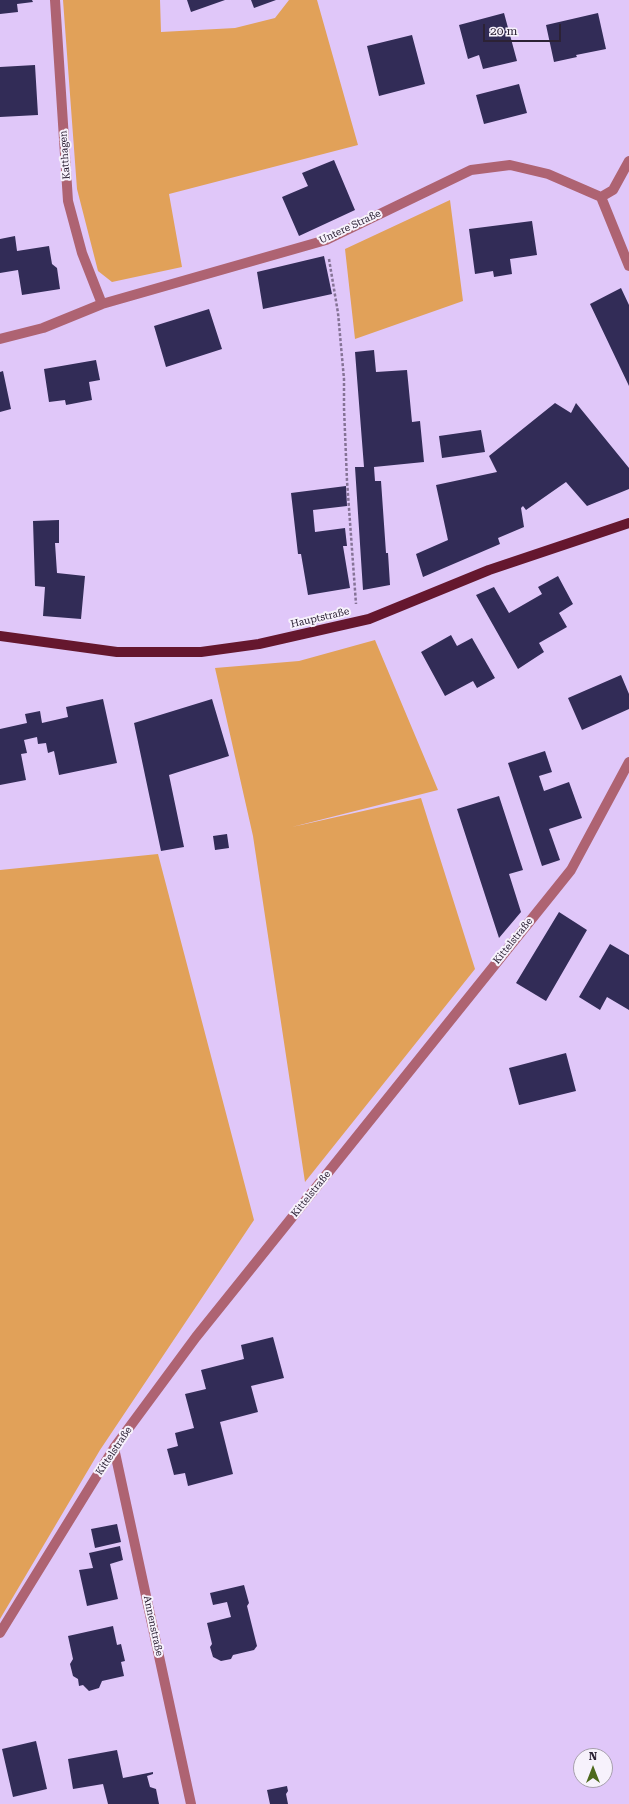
<!DOCTYPE html>
<meta charset="utf-8">
<style>
body{margin:0}
#map{position:relative;width:629px;height:1804px;overflow:hidden;background:#e0c7f9;font-family:"Roboto Serif",serif}
canvas{display:block}
.north{position:absolute;left:573px;top:1748px;width:40px;height:40px;box-sizing:border-box;background:#f7f2fc;border:1px solid #a69fac;border-radius:50%;rotate:0deg;font-size:11px;font-weight:700;line-height:16px;text-align:center;color:#2c2235}
.north::after{content:'';display:block;margin:auto;width:14px;height:18px;background:#4d691c;clip-path:polygon(50% 0,100% 100%,50% 72%,0 100%)}
.scale{position:absolute;left:483px;top:24px;width:78px;height:18px;box-sizing:border-box;border:2px solid #2c2235;border-top:0;padding-left:5px;font-size:12px;line-height:14px;white-space:nowrap;color:#2c2235;-webkit-text-stroke:3px #f7f2fc;paint-order:stroke}
</style>
<div id="map">
<canvas width="629" height="1804"></canvas>
<div class="north">N</div>
<div class="scale">20 m</div>
</div>
<script>
const g = document.querySelector('canvas').getContext('2d');
g.lineJoin = 'round';
function paint(path, color) {
  g.fillStyle = color;
  g.fill(path, 'evenodd');
}
function poly(rows) {
  const path = new Path2D();
  for (const r of rows) {
    path.moveTo(r[0], r[1]);
    for (let i = 2; i < r.length; i += 2) path.lineTo(r[i], r[i + 1]);
  }
  return path;
}
function stroke(path, color, width, dash) {
  g.strokeStyle = color;
  g.lineWidth = width;
  g.lineCap = dash ? 'butt' : 'round';
  g.setLineDash(dash || []);
  g.stroke(path);
}
function write(font, color, halo, rows, align = 'center') {
  g.font = font + ' "Roboto Serif",serif';
  g.lineWidth = 4;
  g.setLineDash([]);
  g.textBaseline = 'middle';
  g.strokeStyle = halo;
  g.fillStyle = color;
  for (const [text, x, y, turn = 0] of rows) {
    g.save();
    g.translate(x, y);
    g.rotate((+turn || 0) * Math.PI / 180);
    g.textAlign = isNaN(turn) ? turn : align;
    if (halo) g.strokeText(text, 0, 0);
    g.fillText(text, 0, 0);
    g.restore();
  }
}
paint(poly([
 [63,0,160,0,161,32,235,28,275,18,289,0,317,0,358,145,169,194,182,267,112,282,98,271,77,189],
 [450,200,463,301,355,339,345,249],
 [375,640,438,790,292,827,421,798,475,969,305,1182,253,836,215,668,299,661],
 [158,854,254,1220,100,1450,0,1619,0,870]
]), '#e1a159');
paint(poly([
 [0,0,32,0,33,2,17,4,18,12,0,14],
 [187,0,225,0,191,12],
 [251,0,276,0,254,8],
 [504,13,517,61,483,69,479,55,468,59,459,25],
 [598,13,606,49,576,55,577,57,554,62,546,25],
 [412,35,425,84,379,96,367,46],
 [35,65,38,115,0,117,0,67],
 [519,84,527,113,484,124,476,95],
 [334,160,355,210,299,236,282,197,308,186,302,173],
 [532,221,537,255,510,259,512,274,494,277,493,271,475,274,469,229],
 [15,236,17,251,49,246,52,264,57,268,60,289,22,295,18,270,0,273,0,239],
 [324,256,332,294,263,309,257,272],
 [621,288,629,305,629,386,590,304],
 [209,309,222,349,166,367,154,326],
 [374,350,376,372,407,370,412,422,420,421,424,462,374,467,375,481,381,481,386,553,388,553,390,585,363,590,355,467,364,467,355,352],
 [96,360,100,380,89,382,92,400,66,405,65,400,49,402,44,369],
 [3,371,11,409,0,412,0,372],
 [555,403,571,413,576,403,629,468,629,489,587,506,566,482,526,510,523,506,521,508,524,527,498,538,500,544,423,577,416,554,448,540,436,485,497,472,489,456],
 [481,430,485,452,442,458,439,436],
 [346,486,347,506,313,510,315,532,345,528,347,546,343,546,350,588,308,595,301,554,298,554,291,493],
 [59,520,59,543,55,543,57,573,85,576,81,619,43,616,45,587,35,586,33,521],
 [558,576,573,604,559,613,567,627,539,643,544,652,518,669,476,595,494,587,509,613,542,594,538,587],
 [451,635,457,646,472,638,495,678,477,688,473,681,445,696,421,652],
 [621,675,629,694,629,709,582,730,568,698],
 [103,699,117,763,59,775,54,751,48,753,46,743,38,744,37,737,24,740,27,753,21,754,26,780,0,785,0,729,27,723,25,714,40,711,42,723,68,717,66,707],
 [212,699,229,756,169,775,184,847,161,851,134,723],
 [545,751,552,772,539,776,544,791,569,782,582,818,549,829,560,860,542,866,508,763],
 [499,796,523,870,509,874,521,912,499,938,457,809],
 [227,834,229,848,215,850,213,836],
 [559,912,587,930,546,1001,516,983],
 [610,944,629,955,629,1010,607,997,600,1010,579,997],
 [566,1053,576,1091,519,1105,509,1068],
 [273,1337,284,1378,251,1386,258,1412,220,1422,233,1474,188,1486,185,1473,174,1475,167,1449,178,1446,175,1433,194,1428,185,1394,206,1389,201,1370,244,1359,241,1345],
 [117,1524,121,1542,95,1548,91,1529],
 [120,1546,123,1560,110,1564,118,1599,87,1606,79,1570,93,1568,89,1553],
 [244,1585,249,1603,247,1606,257,1646,254,1650,233,1655,231,1659,221,1661,213,1657,210,1647,212,1644,207,1623,231,1617,227,1602,213,1605,210,1593],
 [113,1626,117,1645,121,1644,125,1661,121,1662,124,1676,102,1681,99,1688,89,1691,83,1685,79,1686,78,1679,73,1676,70,1664,73,1659,68,1636],
 [36,1741,47,1789,13,1797,2,1749],
 [117,1750,123,1778,153,1772,153,1774,147,1776,150,1787,156,1789,159,1804,108,1804,103,1784,73,1789,68,1759],
 [287,1786,288,1791,286,1794,288,1804,270,1804,267,1790]
]), '#322c57');
stroke(poly([
 [329,259,338,313,344,379,344,408,347,481,356,604]
]), '#857396', 2.5, [3, 2]);
stroke(poly([
 [55,0,68,201,82,253,102,304],
 [601,197,613,190,629,161],
 [0,339,43,328,102,304,326,240,471,170,510,165,548,174,601,197,629,266],
 [114,1448,191,1804],
 [0,1633,114,1448,196,1337,571,870,629,762]
]), '#ae6372', 10);
stroke(poly([
 [0,636,117,652,201,652,259,644,369,619,489,570,629,523]
]), '#65172e', 10);
write('10px', '#2c2235', '#f7f2fc', [
 ["Katthagen",65,155,-94],
 ["Untere Straße",350,227,-25],
 ["Hauptstraße",320,618,-13],
 ["Kittelstraße",513,941,-51],
 ["Kittelstraße",311,1194,-51],
 ["Kittelstraße",114,1451,-56],
 ["Annenstraße",153,1626,78]
]);
</script>
